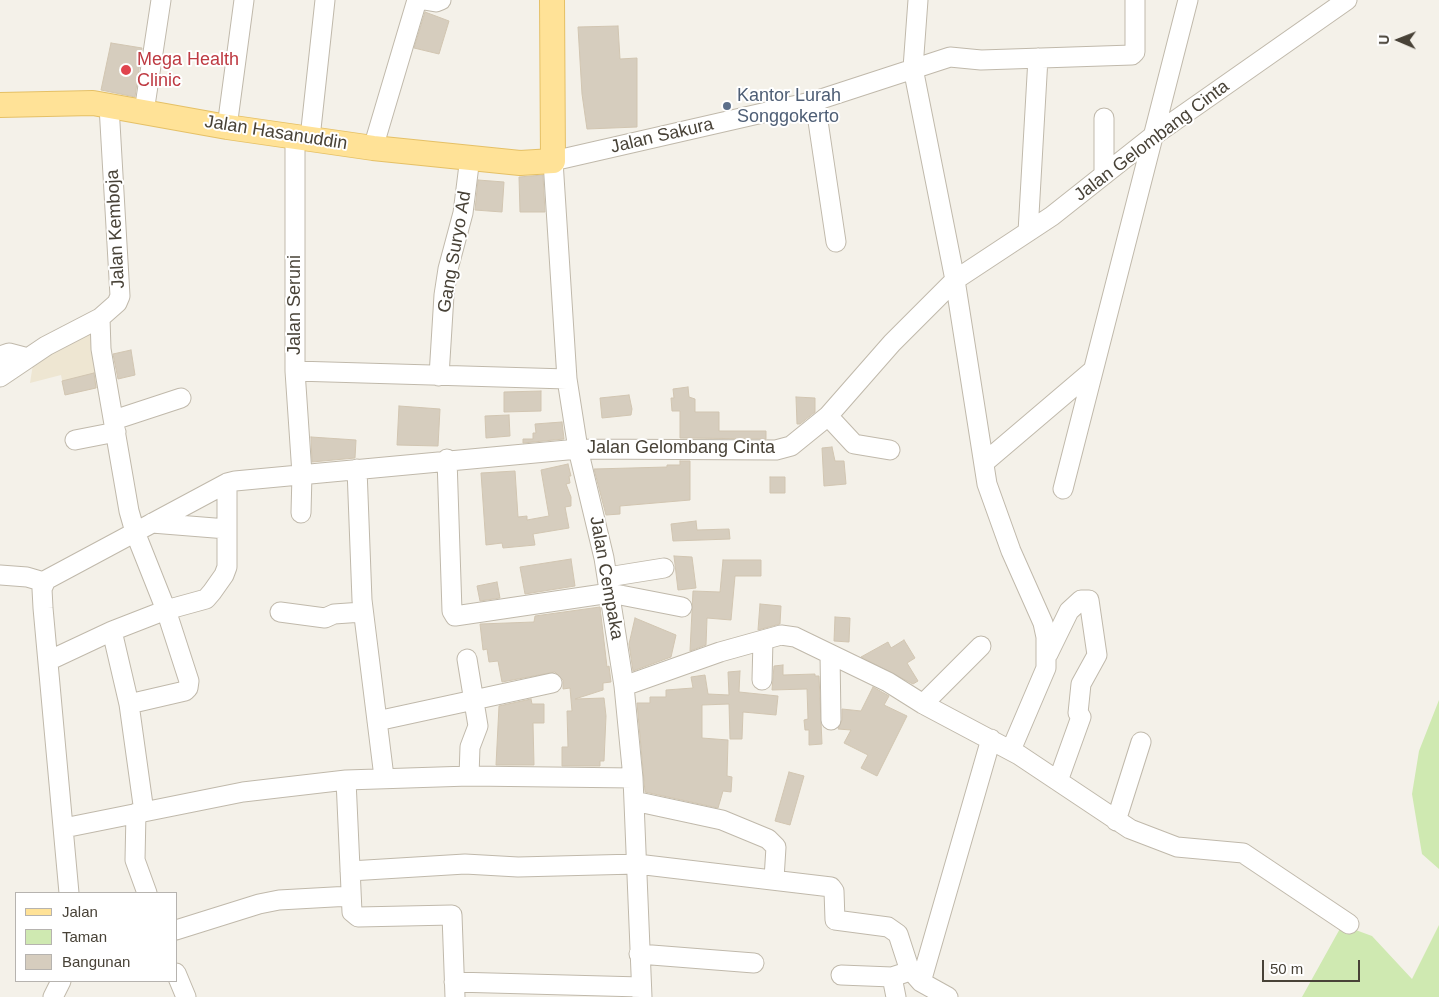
<!DOCTYPE html>
<style>
body{margin:0}
#map{position:relative;width:1439px;height:997px;overflow:hidden;background:#f4f1e9;font-family:Helvetica,sans-serif}
canvas{display:block}
.legend{position:absolute;left:15px;top:892px;width:162px;height:90px;box-sizing:border-box;background:#fff;border:1px solid #b6b3af;margin:0;padding:6px 9px;list-style:none;font-size:15px;color:#484237}
.legend li{display:flex;align-items:center;gap:10px;height:25px}
.legend b{width:25px;border:1px solid #b6b3af}
.north{position:absolute;left:1374px;top:15px;width:50px;height:50px;-webkit-text-stroke:4px #fff;paint-order:stroke;rotate:271deg;font-size:14px;font-weight:700;line-height:20px;text-align:center;color:#484237}
.north::after{content:'';display:block;margin:auto;width:18px;height:22px;background:#484237;clip-path:polygon(50% 0,100% 100%,50% 72%,0 100%)}
.scale{position:absolute;left:1262px;top:960px;width:98px;height:22px;box-sizing:border-box;border:2px solid #484237;border-top:0;padding-left:6px;font-size:15px;line-height:18px;white-space:nowrap;color:#484237;-webkit-text-stroke:4px #fff;paint-order:stroke}
</style>
<div id="map">
<canvas width="1439" height="997"></canvas>
<ul class="legend">
<li><b style="height:6px;background:#ffe297"></b>Jalan</li>
<li><b style="height:14px;background:#cfe9b1"></b>Taman</li>
<li><b style="height:14px;background:#d6cdbe"></b>Bangunan</li>
</ul>
<div class="north">U</div>
<div class="scale">50 m</div>
</div>
<script>
const g = document.querySelector('canvas').getContext('2d');
g.lineJoin = 'round';
function paint(path, color) {
  g.fillStyle = color;
  g.fill(path, 'evenodd');
}
function poly(rows) {
  const path = new Path2D();
  for (const r of rows) {
    path.moveTo(r[0], r[1]);
    for (let i = 2; i < r.length; i += 2) path.lineTo(r[i], r[i + 1]);
  }
  return path;
}
function stroke(path, color, width, dash) {
  g.strokeStyle = color;
  g.lineWidth = width;
  g.lineCap = dash ? 'butt' : 'round';
  g.setLineDash(dash || []);
  g.stroke(path);
}
function write(font, color, halo, rows, align = 'center') {
  g.font = font + ' Helvetica,sans-serif';
  g.lineWidth = 4;
  g.setLineDash([]);
  g.textBaseline = 'middle';
  g.strokeStyle = halo;
  g.fillStyle = color;
  for (const [text, x, y, turn = 0] of rows) {
    g.save();
    g.translate(x, y);
    g.rotate((+turn || 0) * Math.PI / 180);
    g.textAlign = isNaN(turn) ? turn : align;
    if (halo) g.strokeText(text, 0, 0);
    g.fillText(text, 0, 0);
    g.restore();
  }
}
paint(poly([
 [96,327,106,386,65,395,61,375,30,383,33,364]
]), '#eee6d2');
paint(poly([
 [1439,700,1439,869,1422,854,1412,794,1419,751],
 [1342,925,1372,936,1412,979,1439,925,1439,997,1302,997]
]), '#cfe9b1');
const building = poly([
 [425,12,449,21,439,54,414,48,425,12],
 [618,26,620,59,637,58,637,127,587,129,582,94,578,27,618,26],
 [111,43,142,48,135,97,101,90,111,43],
 [543,175,545,212,520,212,519,177,543,175],
 [478,180,504,182,502,212,475,210,478,180],
 [131,350,135,375,118,379,113,354,131,350],
 [94,373,96,388,65,395,62,381,94,373],
 [688,387,689,397,695,399,695,412,719,412,719,431,766,431,766,439,680,438,680,411,672,411,671,398,674,398,673,389,688,387],
 [541,391,541,411,504,412,504,392,541,391],
 [629,395,632,409,631,415,602,418,600,398,629,395],
 [796,397,815,398,815,412,800,424,797,424,796,397],
 [399,406,440,409,438,446,397,445,399,406],
 [509,415,510,436,486,438,485,416,509,415],
 [562,422,564,439,523,443,523,439,533,439,533,433,536,433,535,424,562,422],
 [311,437,356,440,355,458,312,462,311,437],
 [832,447,835,461,844,461,846,484,824,486,822,448,832,447],
 [680,461,690,461,690,500,620,506,620,514,606,515,594,469,667,467,667,465,680,465,680,461],
 [568,464,571,476,569,476,570,483,566,484,571,497,571,506,565,507,569,528,533,534,535,545,503,548,502,543,486,545,481,473,515,471,518,517,527,516,527,520,549,516,541,470,568,464],
 [770,477,785,477,785,493,770,493,770,477],
 [696,521,697,530,729,529,730,539,673,541,671,524,696,521],
 [674,556,692,557,696,588,678,590,674,556],
 [571,559,575,586,525,594,520,567,571,559],
 [723,560,761,560,761,576,735,576,731,620,707,618,706,645,690,651,693,591,720,592,723,560],
 [497,582,500,598,480,601,477,586,497,582],
 [760,604,781,606,780,624,758,630,760,604],
 [600,607,607,667,609,666,611,682,603,683,603,690,575,699,604,698,606,716,604,761,600,761,600,766,562,766,562,747,568,747,567,711,572,711,570,688,563,689,563,680,555,672,502,682,498,661,489,662,487,649,483,650,480,624,534,622,535,616,600,607],
 [835,617,850,618,849,642,834,641,835,617],
 [635,618,676,635,671,657,633,671,629,644,635,618],
 [904,640,915,658,907,663,918,681,913,684,861,657,888,642,891,648,904,640],
 [783,665,783,675,815,674,815,676,819,676,822,744,809,745,809,730,805,730,804,720,808,719,807,689,772,690,774,666,783,665],
 [740,671,739,692,778,696,776,715,743,712,742,739,730,739,729,704,702,705,702,738,728,740,727,776,732,777,731,792,723,791,718,808,645,792,637,703,650,703,650,697,666,697,666,690,693,688,691,677,705,675,708,694,729,695,728,672,740,671],
 [873,687,889,696,884,705,907,716,877,776,861,768,868,755,844,743,851,730,838,729,842,720,842,709,861,711,873,687],
 [531,699,532,704,544,704,544,723,533,723,534,765,496,765,499,706,531,699],
 [789,772,804,776,790,825,775,821,789,772]
]);
paint(building, '#d6cdbe');
stroke(building, '#d1c5b1', 1);
const minor = poly([
 [424,0,436,2,441,0],
 [918,0,913,68,955,280,987,484,1011,551,1043,623,1046,637,1046,668,1011,750],
 [815,101,836,242],
 [144,112,161,0],
 [1104,118,1104,175],
 [227,127,244,0],
 [295,136,295,371,302,474,301,513],
 [310,138,325,0],
 [373,148,417,0],
 [1028,232,1038,58],
 [100,318,101,349,129,511,135,532,166,610,189,681,188,688,185,691,129,704,112,631,166,610,206,599,212,592,224,575,227,567,227,483],
 [0,356,9,353,28,358],
 [295,371,567,379],
 [439,376,444,295,448,269,463,213,470,157],
 [0,377,46,346,100,318,117,303,120,296,109,106],
 [828,416,854,444,890,450],
 [114,420,181,398],
 [75,440,116,432],
 [447,459,452,611,455,616,610,593,682,607],
 [985,462,1092,371],
 [357,469,362,600,384,777],
 [1063,489,1188,0],
 [152,523,227,529],
 [0,575,27,577,44,582],
 [608,577,664,568],
 [280,612,325,618,334,614,363,612],
 [830,654,831,720],
 [1048,654,1069,611,1081,600,1089,600,1097,655,1081,684,1078,713,1081,717,1058,781],
 [467,659,478,726,470,747,469,776],
 [48,661,112,631],
 [762,680,763,640],
 [624,686,720,652,781,635,795,637,888,682,923,704,1019,755,1130,829,1177,847,1243,853,1349,924],
 [129,704,144,812],
 [923,704,981,646],
 [377,721,552,683],
 [346,780,352,912,358,917,452,915,455,997],
 [634,801,722,820,768,839,776,847,774,879],
 [136,813,135,860,147,893],
 [1116,821,1141,742],
 [64,828,243,792,346,780,469,776,633,778],
 [350,871,465,864,518,867,637,864,831,887,834,891,835,920,888,927,898,934,910,971,892,977,896,997],
 [69,893,43,608,42,589,46,580,227,483,235,481,578,449,776,450,791,446,828,416,892,343,955,280,1052,216,1153,136,1347,0],
 [176,930,259,904,279,900,351,896],
 [639,954,754,963],
 [176,973,186,997],
 [914,974,921,982,948,997],
 [841,975,892,977],
 [454,982,641,987],
 [921,982,991,739],
 [53,997,61,981],
 [642,997,633,778,624,686,604,558,578,449,567,379,553,161,815,101,950,57,981,60,1132,55,1135,52,1135,0]
]);
const major = poly([
 [0,105,93,103,227,127,373,148,520,163,553,161,552,0]
]);
stroke(minor, '#c0b9ab', 21);
stroke(major, '#e5c066', 26);
stroke(minor, '#fff', 19);
stroke(major, '#ffe297', 24);
for (const [x, y, r, color] of [
 [126,70,6,"#e0444e"],
 [727,106,5,"#5c6f8a"]
]) {
  const dot = new Path2D();
  dot.arc(x, y, r, 0, 2 * Math.PI);
  g.fillStyle = color;
  g.fill(dot);
  stroke(dot, '#fff', 2);
}
write('18px', '#be3a42', '#fff', [
 ["Mega Health",137,60],
 ["Clinic",137,81]
], 'left');
write('18px', '#4e5e75', '#fff', [
 ["Kantor Lurah",737,96],
 ["Songgokerto",737,117]
], 'left');
write('18px', '#484237', '#fff', [
 ["Jalan Hasanuddin",276,133,9],
 ["Jalan Sakura",662,136,-13],
 ["Jalan Gelombang Cinta",1152,141,-37],
 ["Jalan Kemboja",116,229,-93],
 ["Gang Suryo Ad",455,252,-80],
 ["Jalan Seruni",295,305,-90],
 ["Jalan Gelombang Cinta",681,448],
 ["Jalan Cempaka",606,578,80]
]);
</script>
